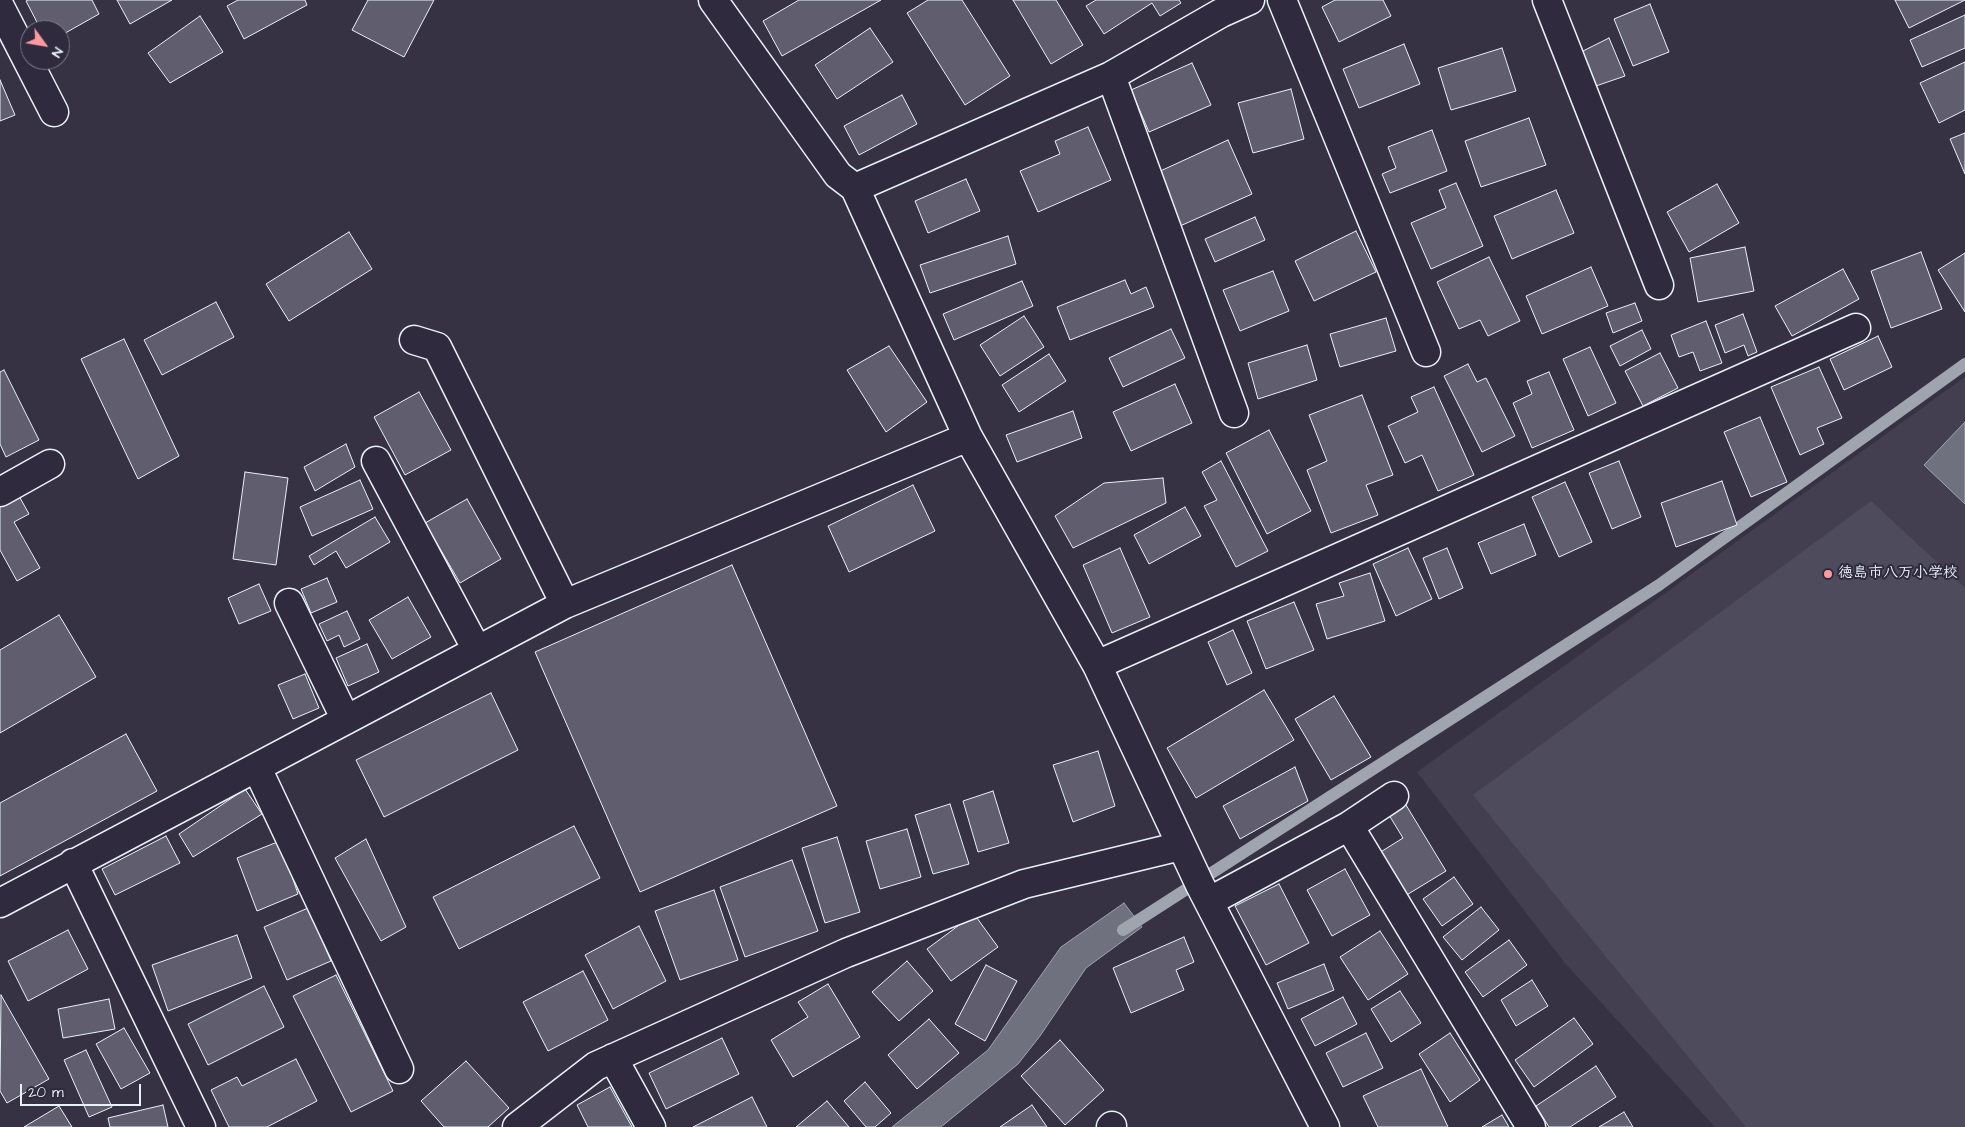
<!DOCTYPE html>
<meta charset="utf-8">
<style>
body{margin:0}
#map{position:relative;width:1965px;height:1127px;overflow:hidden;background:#363244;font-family:"Architects Daughter",sans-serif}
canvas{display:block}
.north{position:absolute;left:20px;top:20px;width:50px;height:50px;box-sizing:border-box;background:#2f2a3d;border:1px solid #797a88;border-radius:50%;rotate:122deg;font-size:14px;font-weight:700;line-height:20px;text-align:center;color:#e8f1f8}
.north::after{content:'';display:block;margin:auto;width:18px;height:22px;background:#ff9aa2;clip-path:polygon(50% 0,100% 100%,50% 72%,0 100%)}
.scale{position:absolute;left:20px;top:1084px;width:121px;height:22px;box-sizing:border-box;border:2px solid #e8f1f8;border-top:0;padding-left:6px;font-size:15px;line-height:18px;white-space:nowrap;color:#e8f1f8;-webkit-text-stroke:4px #2f2a3d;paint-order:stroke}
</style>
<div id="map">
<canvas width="1965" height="1127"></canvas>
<div class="north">N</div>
<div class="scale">20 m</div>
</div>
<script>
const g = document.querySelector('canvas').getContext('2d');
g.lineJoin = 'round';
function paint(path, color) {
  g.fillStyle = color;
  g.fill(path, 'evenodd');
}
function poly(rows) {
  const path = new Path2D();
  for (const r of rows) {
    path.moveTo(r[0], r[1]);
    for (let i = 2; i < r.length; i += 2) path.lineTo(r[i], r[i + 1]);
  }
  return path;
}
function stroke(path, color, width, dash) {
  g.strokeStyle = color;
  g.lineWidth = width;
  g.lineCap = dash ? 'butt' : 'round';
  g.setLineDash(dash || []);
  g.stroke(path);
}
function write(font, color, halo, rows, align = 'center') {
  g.font = font + ' "Architects Daughter","Klee One",sans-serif';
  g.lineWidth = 4;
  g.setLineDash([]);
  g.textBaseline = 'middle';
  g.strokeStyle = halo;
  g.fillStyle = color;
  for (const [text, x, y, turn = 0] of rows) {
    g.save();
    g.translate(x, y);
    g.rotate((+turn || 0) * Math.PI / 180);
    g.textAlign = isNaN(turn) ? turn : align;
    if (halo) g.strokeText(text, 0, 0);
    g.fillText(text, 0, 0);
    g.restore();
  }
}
paint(poly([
 [1965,377,1965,1127,1715,1127,1565,963,1417,772]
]), '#433f51');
paint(poly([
 [1871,501,1965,588,1965,1127,1746,1127,1473,795]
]), '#4d4b5c');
const water = poly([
 [1965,422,1965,504,1924,465,1965,422],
 [1124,903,1142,927,1086,968,1040,1036,1018,1064,941,1127,892,1127,988,1050,1061,947,1124,903]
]);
paint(water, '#70717f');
stroke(water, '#a0a4af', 1);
stroke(poly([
 [1123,930,1659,585,1965,364]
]), '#a0a4af', 12);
const building = poly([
 [28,0,92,0,99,14,60,36,60,30,41,30,26,1,28,0],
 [117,0,172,0,130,24,117,0],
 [238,0,305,0,307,5,244,39,227,6,238,0],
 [368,0,434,0,404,57,352,30,368,0],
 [799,0,881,0,782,56,763,21,799,0],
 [928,0,962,0,1010,76,965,105,907,13,928,0],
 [1013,0,1056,0,1083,45,1051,64,1013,0],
 [1096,0,1179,0,1181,3,1160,16,1152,3,1104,34,1086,6,1096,0],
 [1335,0,1383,0,1391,16,1339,42,1322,7,1335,0],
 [1895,0,1965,0,1909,28,1895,0],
 [1650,4,1669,52,1633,66,1614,19,1650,4],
 [1965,15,1965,48,1922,67,1910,40,1965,15],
 [200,16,223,52,170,83,148,53,200,16],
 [870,28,893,62,837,99,815,65,870,28],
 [1609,38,1625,76,1590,88,1575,55,1609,38],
 [1404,44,1420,84,1359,108,1343,69,1404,44],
 [1502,48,1516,91,1451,110,1438,68,1502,48],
 [1965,62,1965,110,1939,123,1920,83,1965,62],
 [1192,63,1211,105,1149,132,1131,90,1192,63],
 [0,80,15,115,0,121,0,80],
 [1291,89,1304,139,1253,153,1238,103,1291,89],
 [902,95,917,124,859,155,844,126,902,95],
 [1529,118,1546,165,1481,187,1465,141,1529,118],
 [1088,127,1111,180,1038,212,1020,171,1060,154,1055,141,1088,127],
 [1432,130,1447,171,1390,193,1382,174,1396,168,1388,147,1432,130],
 [1965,133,1965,174,1950,139,1965,133],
 [1228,140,1252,194,1180,226,1156,173,1228,140],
 [966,179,980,211,928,233,915,201,966,179],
 [1456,183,1483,246,1431,269,1411,223,1446,208,1439,190,1456,183],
 [1717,184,1739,223,1689,252,1667,212,1717,184],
 [1556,190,1574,233,1512,259,1494,216,1556,190],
 [1255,217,1265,240,1215,262,1205,239,1255,217],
 [1356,231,1376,272,1314,301,1295,261,1356,231],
 [349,232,372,269,289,321,266,284,349,232],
 [1008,236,1016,264,930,293,920,265,1008,236],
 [1745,247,1754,291,1698,302,1690,258,1745,247],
 [1921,252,1942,309,1891,328,1871,271,1921,252],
 [1965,253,1965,312,1938,270,1965,253],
 [1489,257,1520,321,1488,336,1480,320,1459,329,1437,282,1489,257],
 [1591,267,1608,306,1542,334,1526,296,1591,267],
 [1843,269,1859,299,1792,336,1775,306,1843,269],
 [1273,271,1289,311,1240,331,1223,290,1273,271],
 [1125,280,1131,294,1146,287,1154,307,1070,340,1057,307,1125,280],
 [1022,281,1033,306,954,340,943,314,1022,281],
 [216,302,234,337,162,375,144,340,216,302],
 [1635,303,1642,321,1613,333,1606,313,1635,303],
 [1743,314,1757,352,1748,356,1744,345,1725,353,1715,325,1743,314],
 [1024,316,1044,347,1000,376,980,345,1024,316],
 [1386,318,1396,351,1340,367,1330,334,1386,318],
 [1706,321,1722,363,1700,371,1693,352,1679,357,1671,335,1706,321],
 [1171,329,1185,358,1123,387,1109,358,1171,329],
 [1642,330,1651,349,1620,366,1610,346,1642,330],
 [1878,336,1892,367,1844,390,1830,359,1878,336],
 [124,339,179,456,138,479,81,359,124,339],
 [1307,345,1317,380,1258,399,1248,363,1307,345],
 [889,346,927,402,886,432,847,370,889,346],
 [1590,347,1616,403,1588,416,1563,359,1590,347],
 [1660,353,1678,388,1643,406,1625,371,1660,353],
 [1049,354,1066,381,1019,412,1002,385,1049,354],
 [1468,364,1477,382,1486,378,1515,436,1482,452,1444,376,1468,364],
 [1819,367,1842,418,1817,428,1824,444,1800,455,1771,387,1819,367],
 [4,370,39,440,6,457,0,444,0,372,4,370],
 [1549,372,1574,430,1532,448,1513,403,1532,394,1527,381,1549,372],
 [1175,384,1192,423,1131,451,1113,412,1175,384],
 [1434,387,1474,475,1438,491,1422,455,1405,463,1388,426,1418,412,1411,397,1434,387],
 [419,392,451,450,405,475,374,417,419,392],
 [1362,395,1393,475,1366,485,1378,515,1331,533,1307,470,1327,461,1309,415,1362,395],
 [1073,411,1082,438,1017,462,1006,435,1073,411],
 [1760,417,1787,482,1751,497,1724,432,1760,417],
 [1269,430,1311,511,1267,534,1226,453,1269,430],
 [346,444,355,467,315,491,304,467,346,444],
 [1221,461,1268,551,1236,567,1204,506,1217,500,1202,472,1221,461],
 [1619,461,1641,517,1612,529,1589,473,1619,461],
 [245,472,288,478,276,565,233,559,245,472],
 [1163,478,1166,503,1073,548,1055,516,1104,483,1163,478],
 [360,480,373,509,312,536,300,507,360,480],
 [1722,481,1737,525,1676,547,1661,503,1722,481],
 [1565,482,1592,542,1559,557,1532,497,1565,482],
 [913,485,935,531,849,572,828,526,913,485],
 [19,496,29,514,14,522,40,568,17,581,0,550,0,506,19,496],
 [467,499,501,559,460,583,425,523,467,499],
 [1185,507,1201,536,1149,564,1134,535,1185,507],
 [375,517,390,542,346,568,336,551,314,565,309,556,375,517],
 [1524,524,1536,555,1491,574,1478,543,1524,524],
 [1120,548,1150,617,1112,633,1083,565,1120,548],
 [1408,548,1432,599,1396,616,1373,564,1408,548],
 [1447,548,1463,588,1439,599,1423,558,1447,548],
 [732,565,837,806,640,892,535,652,732,565],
 [1370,573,1385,621,1327,639,1316,604,1344,596,1339,583,1370,573],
 [327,578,337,602,311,613,301,589,327,578],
 [259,584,271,611,239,624,228,598,259,584],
 [408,597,431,637,392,659,369,620,408,597],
 [1294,602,1314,650,1266,669,1247,621,1294,602],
 [347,611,360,639,344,647,339,635,327,641,319,624,347,611],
 [59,615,96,677,0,733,0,650,59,615],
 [1233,630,1252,673,1227,685,1208,642,1233,630],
 [367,644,379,672,348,686,336,658,367,644],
 [305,674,319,708,293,719,278,685,305,674],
 [1264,690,1294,740,1196,798,1167,748,1264,690],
 [491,693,518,750,384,817,356,760,491,693],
 [1334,696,1371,757,1331,780,1295,719,1334,696],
 [126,734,157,791,0,876,0,803,126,734],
 [1098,751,1115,806,1073,822,1053,765,1098,751],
 [1295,767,1308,801,1240,839,1223,806,1295,767],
 [245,789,262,814,193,857,179,834,245,789],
 [993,791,1009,843,978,852,963,801,993,791],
 [950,804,969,864,933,874,915,815,950,804],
 [1406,805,1446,871,1405,896,1379,853,1403,838,1389,815,1406,805],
 [574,826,600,878,459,949,433,897,574,826],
 [907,829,921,877,880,889,866,841,907,829],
 [166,836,180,863,115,895,102,869,166,836],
 [837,837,860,912,825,923,802,848,837,837],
 [366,839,406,927,381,941,335,858,366,839],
 [280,841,298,894,257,911,237,858,280,841],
 [792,860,818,931,745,957,720,887,792,860],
 [1345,869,1370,915,1332,936,1307,890,1345,869],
 [1454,877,1473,904,1442,926,1423,899,1454,877],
 [1279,884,1309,943,1266,965,1235,906,1279,884],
 [714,890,738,960,680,980,655,911,714,890],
 [1481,907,1499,930,1462,960,1443,937,1481,907],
 [308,908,331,961,287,980,264,927,308,908],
 [974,914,998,947,951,981,927,949,974,914],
 [639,926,666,981,613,1009,585,955,639,926],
 [68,930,88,969,28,1001,8,961,68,930],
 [1380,931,1408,974,1368,1000,1340,957,1380,931],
 [237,935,252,978,168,1011,152,965,237,935],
 [1184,937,1194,962,1176,970,1184,990,1131,1013,1113,968,1184,937],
 [1509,940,1527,965,1483,997,1465,972,1509,940],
 [907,961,933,991,899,1021,872,992,907,961],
 [1324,964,1334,990,1288,1009,1277,983,1324,964],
 [986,965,1017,981,985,1041,955,1024,986,965],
 [583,971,608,1020,548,1051,523,1002,583,971],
 [336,975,393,1091,351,1112,293,996,336,975],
 [1532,980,1548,1006,1516,1026,1501,1000,1532,980],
 [828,984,860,1037,793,1077,771,1040,808,1017,798,1002,828,984],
 [264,986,284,1027,208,1065,188,1024,264,986],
 [1400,991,1421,1023,1391,1042,1371,1009,1400,991],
 [1,995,49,1079,7,1103,0,1091,1,995],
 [1343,997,1357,1024,1315,1046,1301,1019,1343,997],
 [109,999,115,1029,63,1038,58,1009,109,999],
 [1574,1018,1593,1044,1534,1087,1515,1060,1574,1018],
 [929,1019,959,1053,917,1089,888,1055,929,1019],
 [124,1028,150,1073,121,1089,96,1044,124,1028],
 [1366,1033,1383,1068,1343,1087,1326,1053,1366,1033],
 [1450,1033,1480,1080,1450,1102,1419,1054,1450,1033],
 [722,1038,739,1074,666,1109,649,1073,722,1038],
 [1060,1040,1104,1090,1065,1125,1021,1076,1060,1040],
 [86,1050,112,1107,89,1117,64,1060,86,1050],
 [296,1059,317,1101,267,1127,229,1127,211,1090,237,1077,242,1086,296,1059],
 [466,1061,509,1108,488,1127,444,1127,421,1101,466,1061],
 [1596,1066,1616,1097,1570,1127,1549,1127,1536,1106,1596,1066],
 [1421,1069,1448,1127,1378,1127,1363,1096,1421,1069],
 [865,1082,891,1113,875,1127,866,1127,844,1101,865,1082],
 [610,1087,632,1127,588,1127,577,1105,610,1087],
 [752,1097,767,1127,693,1127,752,1097],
 [827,1101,849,1127,796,1127,827,1101],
 [163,1105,168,1127,110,1127,108,1118,163,1105],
 [1032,1105,1047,1127,1000,1127,1032,1105],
 [59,1106,72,1127,24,1127,59,1106],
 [1624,1112,1633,1127,1599,1127,1624,1112],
 [1502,1115,1509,1127,1482,1127,1502,1115]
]);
paint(building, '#605e6e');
stroke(building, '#e8f1f8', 1);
const minor = poly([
 [713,0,838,175,855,188,968,437,1097,665,1200,885,1325,1127],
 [1282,0,1426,352],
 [1547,0,1659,285],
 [0,7,54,112],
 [1111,76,1234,413],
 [855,188,1111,76,1221,13,1250,0],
 [414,340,437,347,565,604],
 [376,461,477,650],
 [0,492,50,464],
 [289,603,346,720],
 [1097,665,1856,328],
 [257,768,399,1069],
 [1349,826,1531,1127],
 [73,863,201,1127],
 [1210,901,1349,826,1394,796],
 [0,903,565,604,968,437],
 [613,1058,651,1127],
 [517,1127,596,1066,846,953,1024,884,1181,846],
 [1111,1127,1112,1126]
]);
stroke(minor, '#e8f1f8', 31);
stroke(minor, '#2f2a3d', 28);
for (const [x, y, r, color] of [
 [1828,574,5,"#ff9aa2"]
]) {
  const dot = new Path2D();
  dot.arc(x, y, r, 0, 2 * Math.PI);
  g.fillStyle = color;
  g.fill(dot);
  stroke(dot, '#2f2a3d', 2);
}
write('bold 15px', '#e8f1f8', '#2f2a3d', [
 ["徳島市八万小学校",1838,574]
], 'left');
</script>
